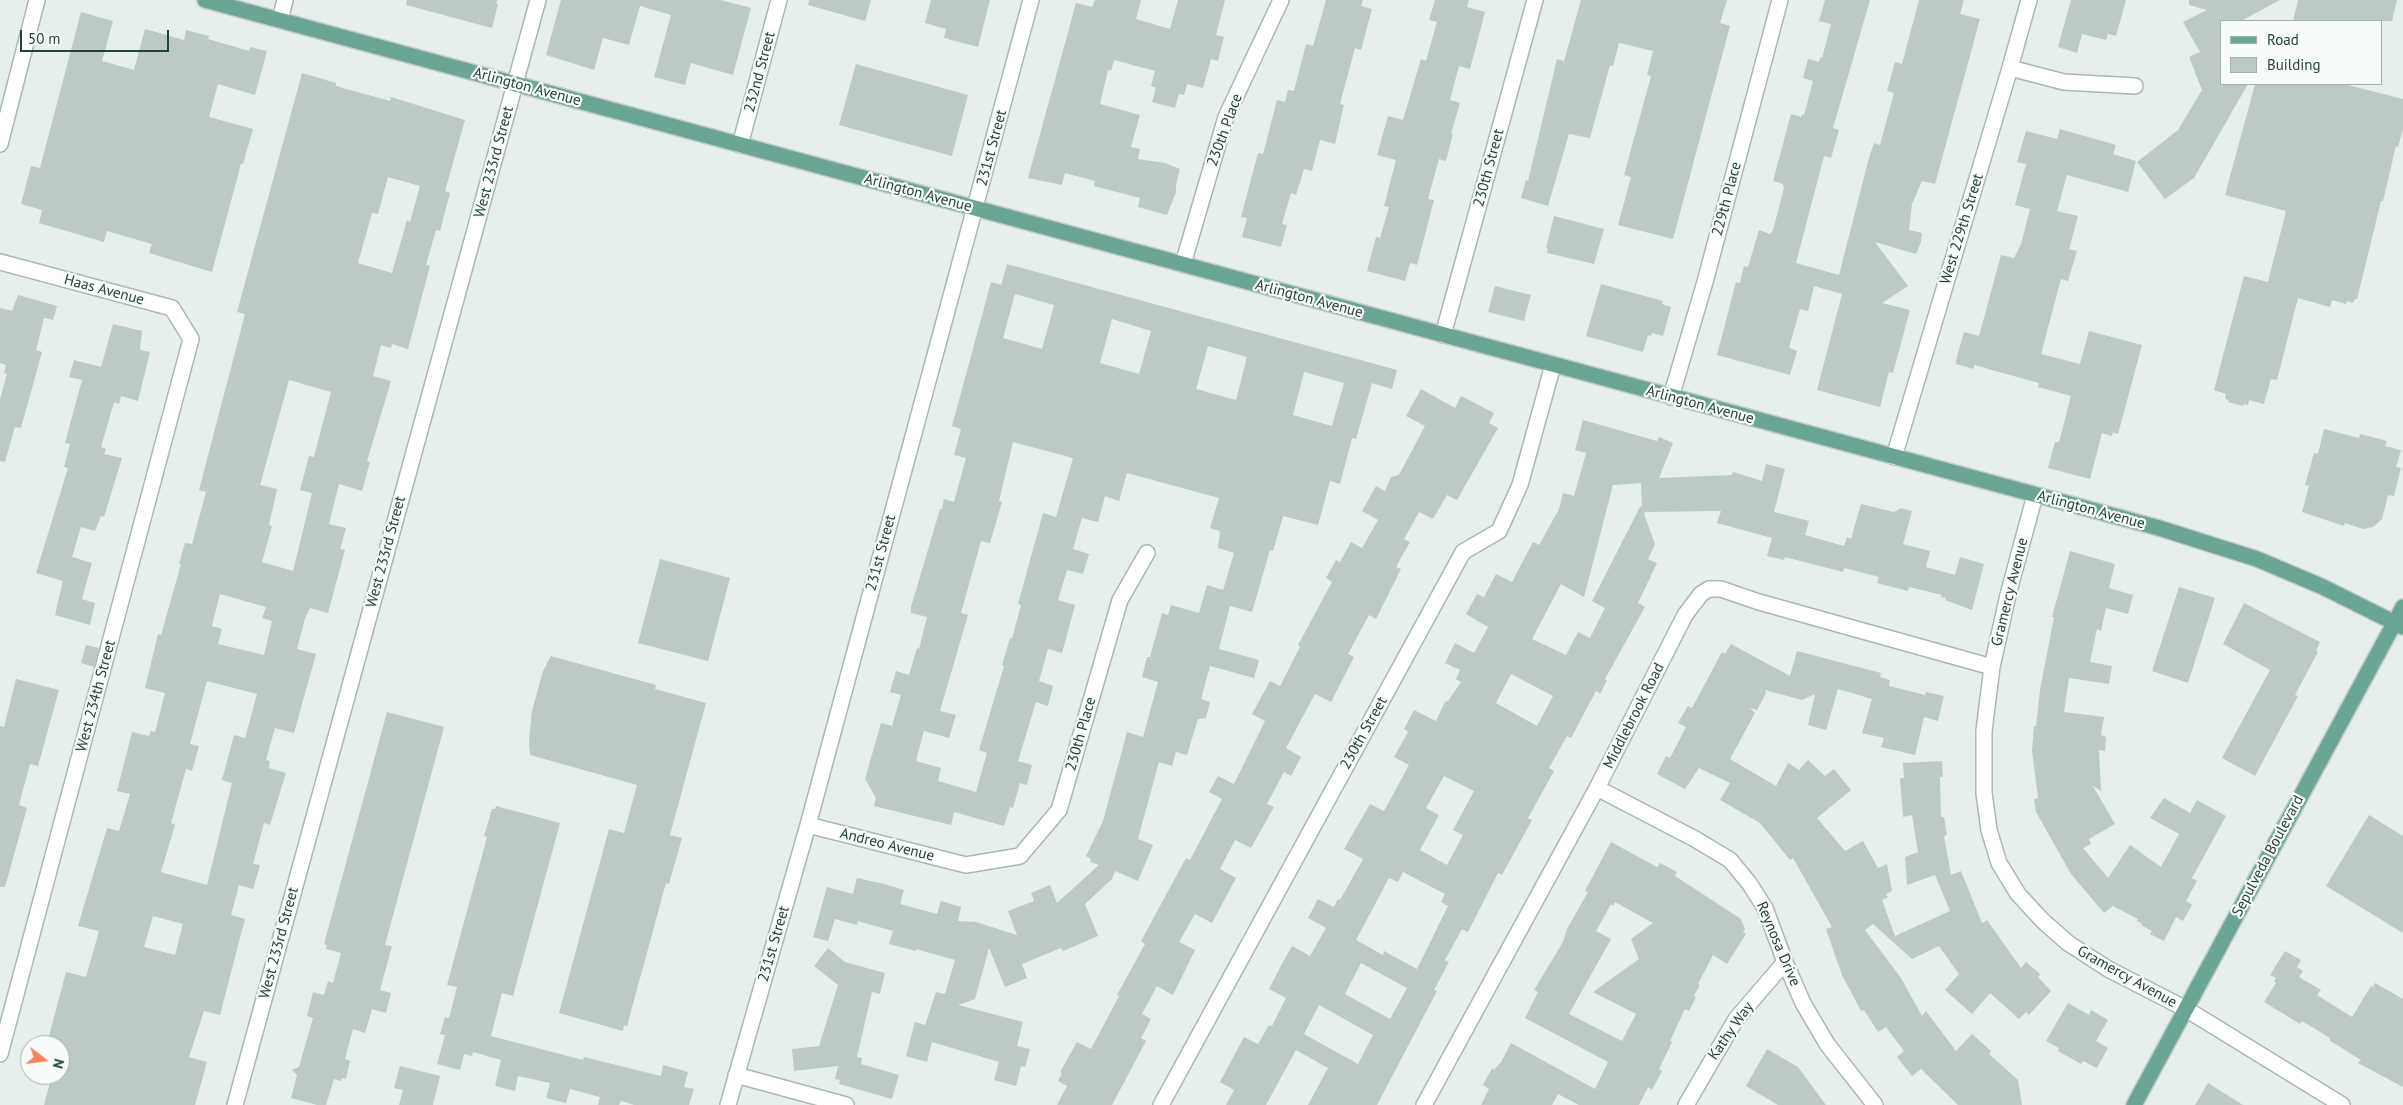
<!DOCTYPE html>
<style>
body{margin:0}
#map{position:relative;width:2403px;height:1105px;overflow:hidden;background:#e6efeb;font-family:"PT Sans",sans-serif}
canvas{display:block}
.legend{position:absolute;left:2220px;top:20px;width:162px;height:65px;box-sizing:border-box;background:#f7fbf9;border:1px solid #a3b1ad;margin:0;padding:6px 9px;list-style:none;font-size:15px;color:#24423a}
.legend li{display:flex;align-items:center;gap:10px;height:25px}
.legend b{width:25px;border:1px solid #a3b1ad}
.north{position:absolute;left:20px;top:1035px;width:50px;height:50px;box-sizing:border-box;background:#f7fbf9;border:1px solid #a3b1ad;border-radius:50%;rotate:105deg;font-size:14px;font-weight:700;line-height:20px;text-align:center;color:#24423a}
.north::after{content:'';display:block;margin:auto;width:18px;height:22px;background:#f4845f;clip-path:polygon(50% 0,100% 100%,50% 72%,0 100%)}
.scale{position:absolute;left:20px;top:30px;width:149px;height:22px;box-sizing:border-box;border:2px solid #24423a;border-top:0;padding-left:6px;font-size:15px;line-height:18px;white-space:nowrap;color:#24423a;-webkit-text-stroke:4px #f7fbf9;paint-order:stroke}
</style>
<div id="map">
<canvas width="2403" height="1105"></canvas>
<ul class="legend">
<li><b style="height:6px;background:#6aa596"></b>Road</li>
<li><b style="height:14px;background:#bbcac4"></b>Building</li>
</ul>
<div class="north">N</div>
<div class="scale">50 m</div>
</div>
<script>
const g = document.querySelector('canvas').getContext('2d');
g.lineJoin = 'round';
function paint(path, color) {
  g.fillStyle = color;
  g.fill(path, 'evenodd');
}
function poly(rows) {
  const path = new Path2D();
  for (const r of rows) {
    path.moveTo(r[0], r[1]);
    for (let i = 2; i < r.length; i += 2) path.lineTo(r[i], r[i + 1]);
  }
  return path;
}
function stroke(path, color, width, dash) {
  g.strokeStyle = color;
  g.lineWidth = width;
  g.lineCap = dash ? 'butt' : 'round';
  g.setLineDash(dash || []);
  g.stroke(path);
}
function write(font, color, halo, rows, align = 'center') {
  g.font = font + ' "PT Sans",sans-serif';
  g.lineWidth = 4.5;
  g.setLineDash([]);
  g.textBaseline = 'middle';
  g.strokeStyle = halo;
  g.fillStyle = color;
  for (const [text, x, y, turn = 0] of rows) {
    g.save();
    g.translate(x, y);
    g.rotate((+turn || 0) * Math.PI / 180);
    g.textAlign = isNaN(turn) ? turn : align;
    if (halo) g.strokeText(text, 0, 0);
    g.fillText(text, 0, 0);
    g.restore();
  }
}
paint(poly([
 [407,0,497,0,496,3,498,4,492,28,406,5],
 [561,0,721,0,751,8,733,75,691,63,685,85,654,77,671,15,640,6,629,45,603,38,594,70,546,55],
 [809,0,871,0,865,21,808,5],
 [931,0,990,0,978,47,944,38,946,29,925,23],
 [1095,0,1141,0,1136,19,1170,29,1178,0,1225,0,1216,35,1224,37,1218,61,1211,59,1203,88,1187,84,1184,95,1179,94,1175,108,1152,102,1156,88,1151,86,1155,71,1114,60,1111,71,1108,70,1100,104,1140,115,1131,147,1140,149,1138,159,1165,163,1180,169,1176,184,1176,192,1167,215,1138,207,1140,198,1094,186,1095,181,1065,173,1062,185,1028,178,1076,3,1092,7],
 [1326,0,1363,0,1361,6,1372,9,1361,50,1355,48,1340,104,1344,105,1335,144,1320,140,1312,171,1304,169,1296,195,1291,193,1282,224,1287,225,1281,247,1242,237,1247,218,1241,217,1258,153,1263,154,1277,100,1285,102,1288,90,1294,91,1306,44,1313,46],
 [1435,0,1469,0,1467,7,1485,12,1470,69,1459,66,1450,100,1460,103,1451,134,1453,134,1446,161,1439,159,1428,199,1434,200,1417,265,1410,263,1405,281,1367,271,1376,237,1380,238,1389,207,1384,206,1396,160,1377,155,1388,116,1403,120,1421,59,1426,61,1437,22,1429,20],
 [1581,0,1727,0,1720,23,1730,26,1673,239,1618,225,1631,177,1624,175,1651,76,1647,75,1653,51,1619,43,1613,66,1610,65,1590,138,1569,134,1548,206,1521,198,1526,180,1528,181,1557,59,1564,61],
 [1825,0,1870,0,1833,128,1839,130,1831,158,1824,156,1796,263,1839,275,1869,158,1874,143,1880,145,1894,93,1887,91,1895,62,1902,64,1919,0,1964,0,1960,14,1980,19,1935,184,1922,181,1912,204,1909,230,1922,233,1921,242,1916,254,1875,242,1908,286,1882,303,1910,310,1893,373,1889,372,1880,407,1817,390,1842,294,1814,286,1808,311,1800,309,1789,348,1797,351,1790,375,1717,355,1736,282,1740,283,1744,266,1748,267,1759,230,1770,234,1773,230,1784,188,1783,184,1773,181,1791,114,1801,117,1802,114,1804,115,1813,81,1803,78,1808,59,1819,62,1820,57,1822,58,1831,24,1819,21],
 [2071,0,2126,0,2116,36,2108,34,2106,40,2082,34,2077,53,2058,47],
 [2189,0,2280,0,2241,21,2222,21,2222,84,2248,84,2194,178,2165,199,2137,162,2178,130,2202,90,2189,57,2200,52,2183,22,2207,10,2189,5],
 [2298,0,2397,0,2392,21,2293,21],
 [81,12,113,21,102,61,134,70,145,29,184,40,186,30,209,36,208,39,249,51,250,47,267,51,255,95,218,84,209,117,253,129,243,164,241,164,212,272,149,253,152,244,107,231,104,242,39,223,42,210,21,204,31,166,40,168],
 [856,64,968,95,952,156,839,125],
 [302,73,336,83,336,86,390,101,391,97,465,120,445,191,450,193,440,231,436,230,426,265,430,266,408,349,392,344,391,348,381,345,373,376,391,381,367,461,370,462,362,491,339,484,329,524,346,528,340,549,345,550,328,613,310,608,305,618,297,649,316,654,294,733,275,728,266,760,270,761,269,768,286,773,270,825,264,823,253,864,260,865,253,889,239,885,231,915,245,919,220,1015,204,1011,189,1057,207,1062,195,1105,44,1105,52,1075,60,1075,60,1045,47,1044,66,972,86,977,99,931,78,926,107,828,119,831,130,794,117,791,132,732,149,736,151,731,155,732,165,693,145,688,158,634,161,635,181,564,179,564,185,543,192,544,206,492,199,490,245,314,237,312],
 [388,177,420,186,410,222,407,220,392,273,358,263,372,213,378,214],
 [289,380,331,392,314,457,309,456,300,490,312,493,293,571,262,562,272,526,269,525,277,489,260,485],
 [220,594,266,607,262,618,272,621,264,655,218,644,222,629,212,626],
 [207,681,257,694,245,738,234,735,222,780,232,783,207,885,161,872,175,825,171,823,186,769,192,771,199,746,190,744],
 [153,916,183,924,175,955,144,947],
 [2255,84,2344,84,2403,99,2403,129,2398,147,2396,146,2383,201,2381,201,2357,299,2355,299,2353,303,2347,301,2346,304,2332,300,2330,307,2298,298,2277,380,2271,379,2264,404,2249,400,2248,405,2244,404,2243,406,2228,402,2229,400,2225,399,2226,394,2214,390,2244,276,2268,282,2286,211,2225,195],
 [2060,129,2116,145,2113,154,2136,161,2128,192,2067,175,2057,211,2078,216,2069,249,2077,251,2068,281,2061,279,2041,354,2080,364,2089,331,2142,345,2118,434,2113,432,2112,436,2102,433,2090,479,2048,468,2055,442,2059,442,2071,396,2038,387,2039,383,1974,365,1974,369,1956,364,1956,360,1964,332,1979,336,2001,255,2014,258,2021,244,2030,209,2015,205,2026,164,2017,162,2026,131,2057,139],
 [1554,216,1604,229,1594,264,1547,253,1548,249,1546,248],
 [1007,264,1397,370,1392,389,1372,383,1356,439,1352,438,1340,484,1330,481,1318,525,1283,516,1273,551,1270,550,1252,612,1230,606,1219,649,1259,660,1254,678,1210,666,1201,699,1210,702,1206,718,1198,719,1187,755,1176,752,1172,766,1159,762,1138,839,1153,845,1138,881,1115,871,1112,879,1085,904,1098,936,1063,951,1061,948,1022,964,1027,978,1005,987,989,948,975,999,958,1005,1023,1022,1017,1046,1030,1049,1025,1067,1021,1066,1016,1086,994,1080,999,1062,932,1042,927,1062,906,1056,915,1022,925,1025,936,992,945,994,955,960,916,949,916,951,889,944,893,931,858,921,857,925,835,919,828,941,813,937,827,887,853,894,857,878,884,884,904,890,900,904,937,914,941,901,961,907,958,921,976,922,1017,935,1008,911,1034,901,1031,893,1050,885,1057,903,1099,865,1090,862,1091,859,1086,856,1103,821,1127,732,1143,737,1158,682,1142,677,1147,657,1150,657,1162,613,1168,615,1171,605,1199,613,1207,585,1223,590,1234,553,1218,548,1220,531,1210,528,1219,498,1127,473,1119,501,1105,496,1098,522,1082,518,1073,549,1089,554,1083,574,1067,570,1058,600,1075,605,1062,653,1048,649,1039,681,1053,686,1048,706,1036,702,1018,761,1032,765,1027,785,1020,783,1013,808,1010,807,1004,826,954,812,951,825,874,806,876,798,865,779,881,723,892,726,901,695,890,692,896,671,909,675,917,648,919,649,927,617,911,613,911,607,940,509,942,509,944,499,954,502,966,458,954,455,961,429,952,426,991,282,1001,285],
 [1015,294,1054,305,1042,349,1003,338],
 [1112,319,1151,331,1139,374,1100,363],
 [1208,346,1247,357,1236,400,1196,389],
 [1304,372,1344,383,1332,426,1293,415],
 [1013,442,1073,458,1056,517,1043,513,1018,604,1021,605,1012,639,1010,638,1002,665,1004,666,979,750,987,753,976,792,938,781,941,768,916,761,924,731,949,738,956,715,940,711,968,615,961,613,981,541,990,543,1002,502,999,501],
 [1601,284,1663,301,1662,304,1671,307,1663,336,1652,333,1651,336,1648,335,1643,352,1586,336],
 [1495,286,1531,295,1524,321,1488,312],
 [18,295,57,306,53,320,44,318,36,350,42,352,21,428,15,427,5,462,0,461,0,399,7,374,4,373,6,365,0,363,0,308,12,311],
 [113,324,142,331,140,350,150,352,138,401,121,396,119,404,114,402,101,447,106,449,104,454,122,458,104,517,101,516,95,531,81,527,72,557,92,563,82,599,95,603,90,625,55,615,63,581,36,573,68,468,64,467,70,444,65,443,82,380,69,377,74,360,101,367],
 [1421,389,1455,408,1461,396,1494,413,1489,423,1498,428,1457,500,1447,495,1433,519,1419,512,1404,539,1410,542,1396,567,1401,569,1376,619,1369,615,1348,654,1354,657,1331,702,1315,694,1286,748,1301,757,1291,776,1284,772,1267,804,1274,807,1251,848,1235,840,1220,869,1236,878,1212,923,1195,914,1179,942,1195,950,1173,995,1157,986,1142,1014,1151,1019,1141,1038,1146,1041,1112,1105,1057,1105,1067,1086,1058,1081,1062,1073,1060,1072,1077,1042,1091,1049,1119,996,1117,995,1145,944,1141,941,1186,858,1190,860,1222,799,1209,792,1218,776,1234,784,1265,721,1252,714,1270,681,1280,686,1300,647,1298,645,1332,582,1326,578,1336,560,1340,562,1351,542,1362,548,1378,520,1362,511,1376,486,1385,491,1391,477,1399,475,1425,426,1406,416],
 [1583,420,1657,441,1659,437,1673,443,1659,478,1732,475,1733,472,1762,481,1766,464,1785,469,1774,512,1809,521,1805,535,1844,546,1847,537,1851,539,1861,504,1894,512,1901,508,1912,511,1903,544,1930,551,1926,567,1955,575,1960,557,1984,564,1972,610,1945,600,1946,598,1941,597,1942,595,1909,587,1908,591,1877,583,1879,577,1844,568,1843,572,1785,557,1784,560,1767,556,1772,538,1717,523,1721,511,1645,512,1644,514,1655,544,1648,559,1657,563,1638,603,1645,607,1605,679,1607,680,1600,694,1596,691,1571,738,1567,736,1549,768,1554,771,1528,818,1532,820,1502,875,1498,873,1468,932,1462,929,1445,960,1449,962,1434,990,1437,991,1377,1105,1308,1105,1328,1068,1296,1050,1266,1105,1226,1105,1234,1090,1220,1082,1244,1037,1258,1044,1269,1025,1272,1026,1286,998,1269,989,1284,960,1292,946,1310,956,1326,928,1308,918,1318,899,1334,907,1338,899,1340,900,1363,859,1344,849,1370,804,1384,811,1409,765,1394,757,1408,732,1404,729,1414,710,1436,721,1445,702,1448,701,1461,682,1456,679,1460,670,1445,663,1455,643,1474,653,1488,627,1466,614,1477,594,1484,597,1496,574,1512,582,1533,542,1539,545,1559,509,1563,493,1574,496,1586,453,1575,450],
 [1641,483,1642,509,1641,505,1592,601,1605,608,1590,638,1578,632,1566,655,1532,639,1561,584,1584,597,1613,485],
 [1511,674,1553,696,1537,726,1496,703],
 [1444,776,1474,791,1453,830,1463,835,1447,865,1420,850,1439,815,1426,808],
 [1403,872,1445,894,1441,902,1448,906,1417,969,1384,951,1383,955,1356,940,1389,878,1398,882],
 [1361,963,1407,988,1390,1019,1345,994],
 [1319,1005,1373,1035,1358,1064,1304,1034],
 [2324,429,2359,438,2360,434,2387,441,2385,446,2401,450,2396,467,2401,468,2394,496,2388,495,2382,519,2373,527,2363,529,2345,523,2344,526,2302,512,2309,486,2305,485,2314,453,2318,454],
 [2070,551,2115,564,2109,588,2133,595,2128,614,2106,608,2101,631,2097,629,2090,662,2112,666,2109,684,2069,678,2064,712,2104,717,2101,735,2106,737,2105,751,2099,750,2101,791,2093,786,2115,824,2089,839,2091,844,2083,848,2108,878,2130,845,2161,867,2179,834,2150,818,2164,798,2190,813,2197,800,2226,816,2192,878,2197,881,2186,901,2192,905,2183,921,2176,917,2164,941,2150,934,2152,931,2141,925,2142,924,2137,921,2138,919,2113,906,2104,913,2071,874,2036,812,2034,799,2038,798,2032,751,2034,726,2036,726,2040,690,2054,617,2052,617],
 [660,559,730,578,708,661,638,643],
 [2179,587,2215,598,2188,683,2152,671],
 [2244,603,2320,642,2316,651,2318,652,2295,695,2298,696,2255,776,2222,758,2270,670,2223,644],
 [1731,644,1790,676,1797,651,1881,673,1880,677,1890,680,1889,686,1925,695,1926,692,1944,696,1938,721,1924,717,1915,755,1881,747,1884,738,1862,733,1872,699,1838,689,1826,730,1808,725,1815,694,1802,700,1765,690,1766,693,1757,710,1750,708,1755,713,1730,759,1776,786,1788,763,1799,770,1808,760,1825,776,1834,769,1851,790,1817,818,1845,851,1863,841,1878,868,1887,864,1892,891,1886,894,1888,897,1882,900,1895,936,1950,911,1935,875,1907,885,1905,857,1918,852,1912,815,1903,817,1900,778,1904,778,1903,763,1942,761,1943,777,1940,777,1941,817,1944,817,1947,835,1944,836,1951,875,1961,871,1982,923,1987,920,2021,968,2026,962,2040,974,2038,977,2051,991,2029,1015,2026,1012,2019,1019,1990,993,1972,1014,1945,990,1959,974,1939,946,1912,959,1873,924,1865,930,1901,978,1922,1016,1926,1011,1956,1051,1972,1034,1991,1051,1989,1054,2018,1080,2022,1105,1958,1105,1921,1069,1912,1076,1897,1057,1904,1051,1886,1027,1878,1032,1864,1010,1861,1011,1842,975,1826,929,1832,927,1793,858,1790,860,1760,823,1720,800,1730,783,1699,768,1685,789,1657,774,1666,756,1670,758,1686,727,1678,723,1688,706,1692,708,1722,652,1725,654],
 [86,645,99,648,94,667,81,663],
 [551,656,656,685,655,689,706,703,670,835,682,838,669,884,666,883,627,1026,624,1025,623,1031,559,1013,609,829,624,833,637,785,530,755,529,740,532,711,543,671],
 [16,679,59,690,38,766,30,764,19,805,27,808,5,887,0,887,0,726,4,727],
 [387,712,444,727,385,945,392,946,380,990,391,993,386,1013,372,1009,365,1033,353,1029,345,1059,350,1061,346,1079,342,1078,341,1081,334,1079,326,1105,317,1105,291,1098,297,1075,292,1070,299,1067,313,1018,307,1016,313,992,324,995,328,981,333,983,341,953,326,949,327,945,324,944],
 [496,806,560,823,513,996,502,993,491,1036,583,1060,584,1057,661,1076,663,1065,688,1072,684,1087,694,1089,689,1105,634,1105,621,1101,619,1105,598,1105,600,1097,570,1089,566,1103,546,1098,550,1083,518,1076,515,1091,495,1086,501,1060,473,1052,472,1056,464,1054,460,1070,437,1064,445,1035,440,1034,445,1017,449,1018,457,987,447,985,487,837,484,836,492,809,495,809],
 [2369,815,2403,836,2403,933,2326,886],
 [1611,842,1657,867,1660,863,1677,872,1675,876,1741,919,1745,929,1743,932,1746,934,1727,964,1713,955,1698,984,1700,985,1694,996,1696,997,1689,1011,1685,1009,1670,1041,1672,1042,1659,1069,1662,1071,1652,1090,1648,1087,1639,1105,1579,1105,1558,1094,1552,1105,1481,1105,1489,1089,1483,1085,1492,1068,1494,1070,1501,1062,1511,1043,1595,1089,1608,1062,1525,1018,1538,992,1534,990,1563,942,1567,929,1588,892,1585,891],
 [1615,902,1653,923,1631,939,1639,959,1593,992,1636,1014,1622,1041,1569,1014,1611,939,1596,931,1611,904,1613,906],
 [828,948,845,962,885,973,880,994,872,992,857,1057,862,1058,861,1064,899,1075,892,1099,839,1084,840,1080,835,1079,838,1066,794,1071,792,1049,819,1046,838,985,814,966],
 [2285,951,2301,960,2297,967,2303,971,2299,977,2321,990,2317,995,2352,1017,2371,986,2373,987,2375,983,2403,999,2403,1087,2358,1063,2361,1060,2329,1040,2330,1038,2302,1021,2300,1024,2264,1002,2276,983,2274,981,2276,978,2270,975],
 [2068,1003,2089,1015,2091,1010,2108,1020,2096,1041,2108,1048,2097,1068,2083,1061,2081,1064,2058,1051,2059,1048,2046,1041],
 [1767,1049,1798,1067,1826,1105,1778,1105,1746,1086],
 [400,1066,440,1076,433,1105,399,1105,403,1090,394,1088],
 [2208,1083,2243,1105,2195,1105]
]), '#bbcac4');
const minor = poly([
 [280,20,285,0],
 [2010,68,2064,82,2135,86],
 [0,144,37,0],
 [740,145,779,0],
 [0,262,172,308,191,339,0,1054],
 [1183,264,1226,117,1281,0],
 [1443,335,1535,0],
 [1671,397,1705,282,1780,0],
 [1894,457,2010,68,2029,0],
 [2035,495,2008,595,1992,667,1984,731,1984,793,1989,830,1999,863,2018,894,2043,921,2068,943,2108,969,2186,1009,2342,1105],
 [1597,788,1695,839,1730,860,1749,883,1765,908,1785,962,1803,1003,1827,1044,1875,1105],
 [808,825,966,865,1020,856,1059,810,1120,600,1147,553],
 [736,1075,846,1105],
 [235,1105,538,0],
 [728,1105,808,825,1031,0],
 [1161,1105,1463,552,1499,531,1520,485,1553,365],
 [1424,1105,1597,788,1685,615,1701,594,1709,589,1721,589,1759,602,1992,667],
 [1686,1105,1736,1019,1785,962]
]);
const major = poly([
 [205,0,2159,528,2257,559,2323,587,2403,627],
 [2134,1105,2403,607]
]);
stroke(minor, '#a8b8b2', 18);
stroke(major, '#c2cac8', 18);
stroke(minor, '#fff', 15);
stroke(major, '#6aa596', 15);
write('15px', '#24423a', '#f7fbf9', [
 ["232nd Street",760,72,-75],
 ["Arlington Avenue",527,87,15],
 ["230th Place",1225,130,-70],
 ["231st Street",992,148,-75],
 ["West 233rd Street",494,162,-75],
 ["230th Street",1489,168,-75],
 ["Arlington Avenue",918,193,15],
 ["229th Place",1727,199,-75],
 ["West 229th Street",1962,229,-73],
 ["Haas Avenue",104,290,15],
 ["Arlington Avenue",1309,299,15],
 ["Arlington Avenue",1700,405,15],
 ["Arlington Avenue",2091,510,15],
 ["West 233rd Street",386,552,-75],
 ["231st Street",881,553,-75],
 ["Gramercy Avenue",2010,592,-76],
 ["West 234th Street",96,696,-75],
 ["Middlebrook Road",1634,716,-63],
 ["230th Street",1364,733,-61],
 ["230th Place",1081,734,-74],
 ["Andreo Avenue",887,845,14],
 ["Sepulveda Boulevard",2268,856,-62],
 ["West 233rd Street",279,943,-75],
 ["231st Street",774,944,-74],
 ["Reynosa Drive",1778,944,67],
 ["Gramercy Avenue",2127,977,29],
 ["Kathy Way",1731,1031,-55]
]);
</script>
